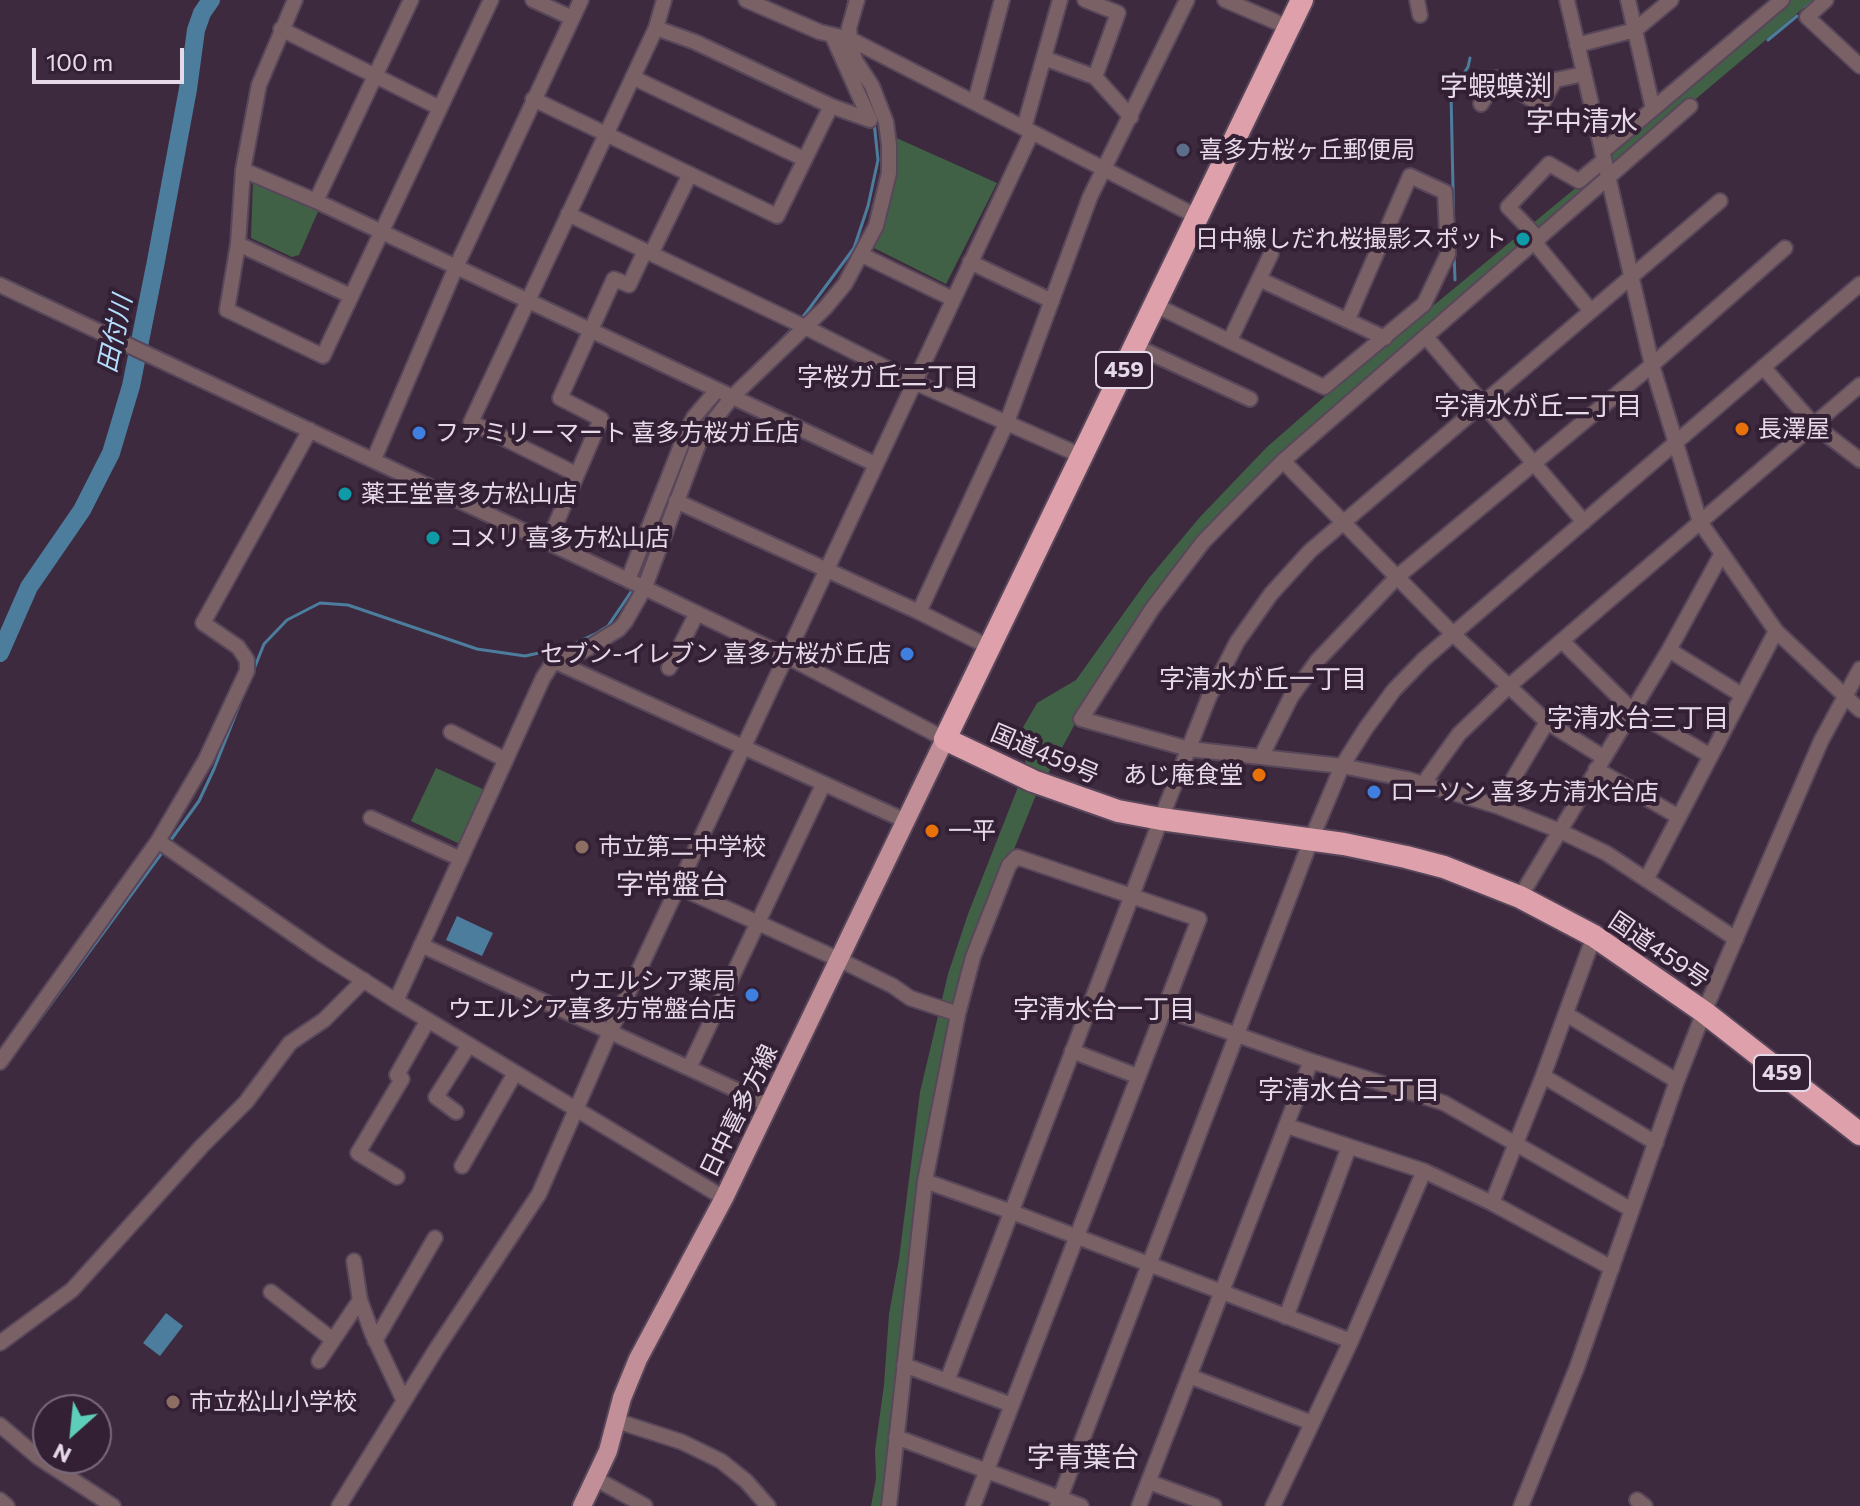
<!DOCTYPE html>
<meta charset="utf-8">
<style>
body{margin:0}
#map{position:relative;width:1860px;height:1506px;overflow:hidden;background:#3d2a3f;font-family:Commissioner,sans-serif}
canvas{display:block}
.north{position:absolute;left:32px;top:1394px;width:80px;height:80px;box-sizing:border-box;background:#332035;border:2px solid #7b6a7d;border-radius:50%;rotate:207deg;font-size:22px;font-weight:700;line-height:32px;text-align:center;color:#e7dae8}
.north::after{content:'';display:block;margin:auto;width:28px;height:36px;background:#5dceb9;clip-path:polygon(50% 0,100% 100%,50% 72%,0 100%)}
.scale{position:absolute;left:32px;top:48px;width:152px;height:36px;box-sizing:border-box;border:4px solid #e7dae8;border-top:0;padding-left:10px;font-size:24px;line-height:28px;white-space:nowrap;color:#e7dae8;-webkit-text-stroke:6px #332035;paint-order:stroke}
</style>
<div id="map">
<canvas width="1860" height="1506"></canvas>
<div class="north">N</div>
<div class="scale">100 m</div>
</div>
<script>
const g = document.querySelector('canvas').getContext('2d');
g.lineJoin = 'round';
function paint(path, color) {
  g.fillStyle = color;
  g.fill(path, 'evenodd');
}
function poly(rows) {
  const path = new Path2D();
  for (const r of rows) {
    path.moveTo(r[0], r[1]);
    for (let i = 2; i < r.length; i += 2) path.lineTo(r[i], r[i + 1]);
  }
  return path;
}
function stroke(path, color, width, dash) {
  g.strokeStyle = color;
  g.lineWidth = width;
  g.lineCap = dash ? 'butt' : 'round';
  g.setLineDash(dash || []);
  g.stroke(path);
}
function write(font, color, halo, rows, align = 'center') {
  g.font = font + ' Commissioner,"Noto Sans JP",sans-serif';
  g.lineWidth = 8;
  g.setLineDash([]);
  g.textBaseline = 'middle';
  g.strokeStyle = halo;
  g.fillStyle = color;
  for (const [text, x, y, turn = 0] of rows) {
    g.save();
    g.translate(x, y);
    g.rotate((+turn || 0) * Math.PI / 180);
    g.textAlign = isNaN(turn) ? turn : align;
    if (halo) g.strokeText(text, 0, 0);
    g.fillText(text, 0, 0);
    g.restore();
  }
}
paint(poly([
 [1790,0,1813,0,1614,168,1611,167,1609,157,1612,150],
 [892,136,997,183,946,284,874,248,891,201,897,165],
 [1601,167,1604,176,1243,498,1095,687,1044,781,1025,772,1026,746,1018,736,1037,703,1076,680,1149,578,1200,517,1267,447,1347,377],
 [253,180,320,207,299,255,292,257,251,238],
 [436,768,487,791,462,845,411,821],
 [1018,787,1036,795,978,938,957,1005,885,1506,871,1506,876,1479,875,1450,884,1385,889,1314,899,1259,920,1092,948,974,968,914]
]), '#406146');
paint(poly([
 [457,916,493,933,482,956,446,940],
 [166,1313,183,1326,160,1356,143,1343]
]), '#4c7d9d');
stroke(poly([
 [1805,8,1815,0],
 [842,33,849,0],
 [1768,40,1797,16],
 [860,80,872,110],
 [1454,236,1451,93,1468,67,1470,58],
 [1454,252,1455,280],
 [800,321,854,248,868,206,878,160,874,122],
 [766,355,795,326],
 [697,426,707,413],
 [637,578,654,533],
 [254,669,264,644,287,620,320,603,348,605,477,649,525,656,567,647,597,633,608,626,633,589],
 [168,844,199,801,214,769,239,706],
 [31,1031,164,850]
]), '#4c7d9d', 3);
stroke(poly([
 [0,653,29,587,82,510,111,453,131,386,156,261,188,89,196,30,202,13,211,0]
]), '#4c7d9d', 18);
const minor = poly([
 [295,0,259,85,243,170,238,244,227,310,323,356,491,0],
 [533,0,572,18],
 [746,0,820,32,850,39,1196,216],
 [1085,0,1118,13,1095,77],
 [1225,0,1288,27],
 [1417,0,1420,15],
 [1567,0,1652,365,1700,522,1776,631,1860,710],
 [1628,0,1653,109],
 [1826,0,1807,17,1860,66],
 [656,28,695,42,831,106,870,120],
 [281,29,440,108],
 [832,35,870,120],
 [1577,45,1635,30,1671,0],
 [1044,58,1095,77,1131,117],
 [634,78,804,159],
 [533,99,777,216,831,106],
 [975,102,1002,0],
 [1481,104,1497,78,1541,105,1555,80,1584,74],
 [1690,106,1283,461,1244,500,1203,542,1152,609,1081,719,1189,749,1342,766,1407,779,1497,806,1560,831,1606,853,1736,939],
 [1024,128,1060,0],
 [1602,152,1782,0],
 [243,170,316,201,875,464],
 [316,201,411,0],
 [568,214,805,327,914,382,1082,456],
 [1539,239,1508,207,1549,164,1579,181,1604,160],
 [1535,243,1591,311],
 [238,244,351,296],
 [651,254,690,174],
 [862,255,953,299],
 [970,262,1052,301],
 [1259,279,1385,338],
 [0,285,628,580,786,656,945,739],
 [1155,305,1324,387,1424,304,1448,254,1445,192,1410,176,1348,319],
 [1426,337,1584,522],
 [1230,340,1271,254],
 [1135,346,1250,399],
 [1763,367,1814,425,1860,460],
 [374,459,456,267,581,0],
 [1283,461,1453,634,1547,722,1497,806],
 [576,474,471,422,656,28,664,0],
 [676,501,919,612,991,648],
 [548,542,601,419,560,398,614,279,629,285,645,251],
 [628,580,686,433,694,417,717,390],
 [919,612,1007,422,1090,197,1187,0],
 [1562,641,1632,710,1711,756],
 [1669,650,1742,695],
 [554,661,906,821],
 [669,668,697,613],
 [1547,722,1603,757],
 [451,732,506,760],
 [1261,757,1291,697,1317,661,1397,577,1652,365,1785,248],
 [1596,769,1679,817],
 [1423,784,1459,734,1509,686,1860,385],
 [371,818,461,859],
 [158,841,322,954,396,1001,724,1198],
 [1647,878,1776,631],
 [679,887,840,960,893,986,910,998,958,1014],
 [1520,897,1669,650,1721,555],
 [421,945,769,1105],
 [396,1001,543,678,554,661,585,650,619,629,625,622,644,589,701,437,732,397,825,308,845,284,876,226,889,173,889,145,886,122,872,86,855,60,850,39,849,28,857,0],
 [1164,1009,1311,1061,1444,1103,1632,1210],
 [1566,1014,1677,1081],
 [1072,1051,1137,1076],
 [0,1062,158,841,206,759,247,671,247,660,238,647,203,623,310,430],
 [689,1068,823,785],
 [1543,1076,1656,1143],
 [456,1112,436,1097,469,1045],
 [1287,1126,1424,1171,1492,1203,1612,1268],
 [462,1166,515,1073],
 [397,1177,358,1153,402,1079,397,1075,428,1020],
 [925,1181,1012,1212,1351,1341],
 [1492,1203,1543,1076,1594,936],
 [354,1261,360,1300,372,1333,404,1401],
 [271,1292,333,1340],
 [1286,1317,1349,1147],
 [375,1341,435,1238],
 [0,1343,72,1290,202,1146,246,1102,290,1043,324,1020,364,980],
 [319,1361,360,1300],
 [904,1365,947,1381],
 [1189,1376,1312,1423],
 [1012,1405,947,1381,1161,819,1209,697,1237,642,1271,594,1310,551,1720,201],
 [617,1421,682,1442,721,1461,746,1481,768,1506],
 [0,1425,39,1458,113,1506],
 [896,1437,1081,1506],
 [596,1479,645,1506],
 [1149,1482,1214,1506],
 [0,1500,7,1506],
 [1637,1500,1645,1506],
 [339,1506,435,1351,539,1194,609,1034,1032,132],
 [889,1506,925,1181,958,1014,973,957,1009,865,1017,857,1199,919,973,1506],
 [1057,1506,1311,840,1342,766,1366,728,1394,690,1424,659,1860,284],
 [1139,1506,1311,1061],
 [1273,1506,1351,1341,1424,1171],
 [1521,1506,1577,1367,1677,1081,1704,1012,1821,741,1860,669]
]);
const major = poly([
 [582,1506,608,1451,622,1398,638,1359,724,1198,945,739]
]);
const highway = poly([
 [1302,0,945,739,1033,781,1118,811,1161,819,1344,844,1406,857,1444,867,1520,897,1594,936,1704,1012,1860,1134]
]);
stroke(minor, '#58465a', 18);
stroke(major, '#58465a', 22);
stroke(highway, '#58465a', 26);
stroke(minor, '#7a6165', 14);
stroke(major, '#c28f98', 18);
stroke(highway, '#dea1ac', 22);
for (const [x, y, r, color] of [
 [1183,150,8,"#5c6f8a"],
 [1523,239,8,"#0f9aa8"],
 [1742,429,8,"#e8710a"],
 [419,433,8,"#3f7fe0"],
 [345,494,8,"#0f9aa8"],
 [433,538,8,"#0f9aa8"],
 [907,654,8,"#3f7fe0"],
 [1259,775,8,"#e8710a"],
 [1374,792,8,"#3f7fe0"],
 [932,831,8,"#e8710a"],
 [582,847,8,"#8d6e63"],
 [752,995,8,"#3f7fe0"],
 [173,1402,8,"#8d6e63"]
]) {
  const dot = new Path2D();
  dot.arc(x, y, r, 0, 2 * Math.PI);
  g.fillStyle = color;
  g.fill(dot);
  stroke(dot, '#332035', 3);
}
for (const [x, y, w] of [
 [1124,370,56],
 [1782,1073,56]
]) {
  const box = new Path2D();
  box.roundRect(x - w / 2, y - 18, w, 36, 6);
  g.fillStyle = '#332035';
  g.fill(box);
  stroke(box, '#e7dae8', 2);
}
write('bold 22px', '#e7dae8', null, [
 ["459",1124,370],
 ["459",1782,1073]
]);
write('24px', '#e7dae8', '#332035', [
 ["喜多方桜ヶ丘郵便局",1199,150],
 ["日中線しだれ桜撮影スポット",1507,239,"right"],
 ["長澤屋",1758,429],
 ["ファミリーマート 喜多方桜ガ丘店",435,433],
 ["薬王堂喜多方松山店",361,494],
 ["コメリ 喜多方松山店",449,538],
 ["セブン-イレブン 喜多方桜が丘店",891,654,"right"],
 ["あじ庵食堂",1243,775,"right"],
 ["ローソン 喜多方清水台店",1390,792],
 ["一平",948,831],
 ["市立第二中学校",598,847],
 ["ウエルシア薬局",736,981,"right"],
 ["ウエルシア喜多方常盤台店",736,1009,"right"],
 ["市立松山小学校",189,1402]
], 'left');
write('24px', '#e7dae8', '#332035', [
 ["国道459号",1045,754,23],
 ["国道459号",1659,950,34],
 ["日中喜多方線",739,1111,-64]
]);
write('italic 26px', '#b2ddfc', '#332035', [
 ["田付川",115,334,-78]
]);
write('26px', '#e7dae8', '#332035', [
 ["字桜ガ丘二丁目",888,377],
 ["字清水が丘二丁目",1538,406],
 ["字清水が丘一丁目",1263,679],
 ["字清水台三丁目",1638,718],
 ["字清水台一丁目",1104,1009],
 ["字清水台二丁目",1349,1090]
]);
write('28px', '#e7dae8', '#332035', [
 ["字蝦蟆渕",1496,87],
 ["字中清水",1582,122],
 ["字常盤台",672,885],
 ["字青葉台",1083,1458]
]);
</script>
